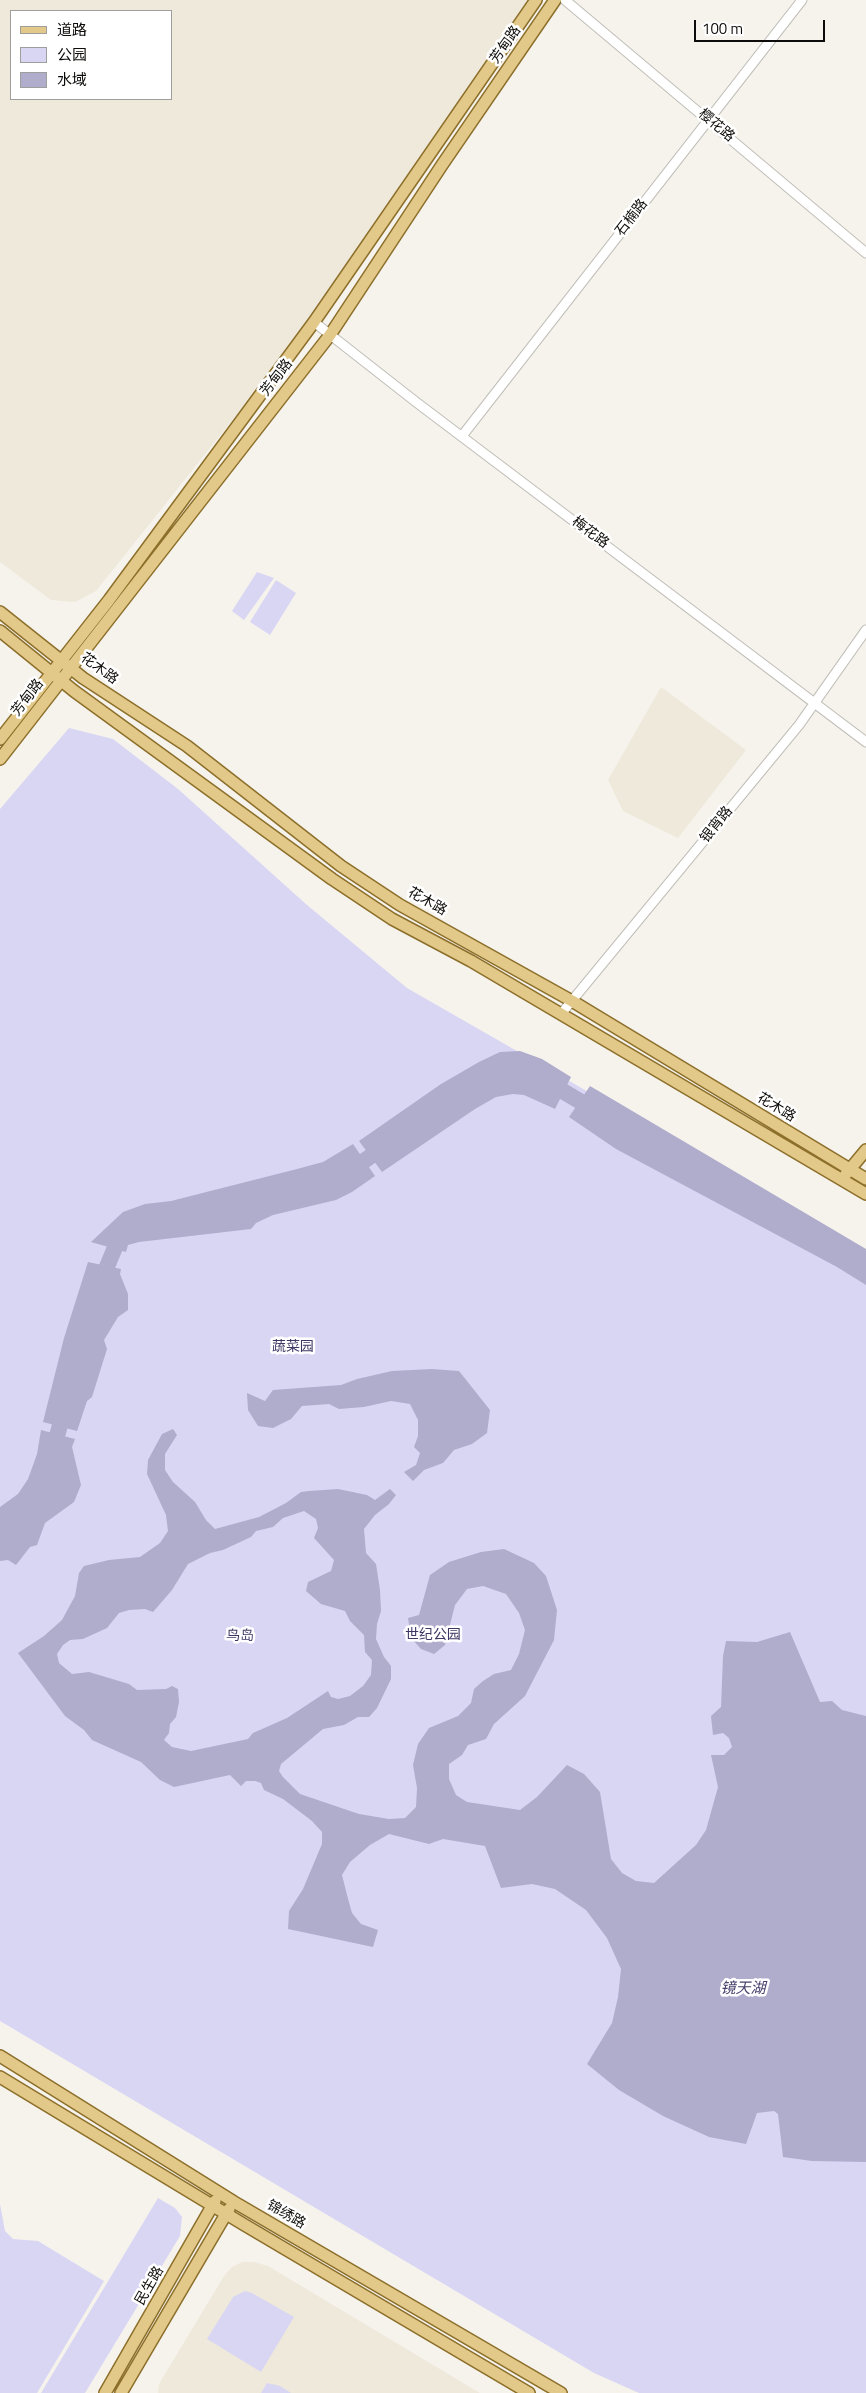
<!DOCTYPE html>
<meta charset="utf-8">
<style>
body{margin:0}
#map{position:relative;width:866px;height:2393px;overflow:hidden;background:#f6f3ed;font-family:"Titillium Web","Noto Sans SC",sans-serif}
canvas{display:block}
.legend{position:absolute;left:10px;top:10px;width:162px;height:90px;box-sizing:border-box;background:#fff;border:1px solid #9e9e9d;margin:0;padding:6px 9px;list-style:none;font-size:15px;color:#0d0c0a}
.legend li{display:flex;align-items:center;gap:10px;height:25px}
.legend b{width:25px;border:1px solid #9e9e9d}
.scale{position:absolute;left:694px;top:20px;width:131px;height:22px;box-sizing:border-box;border:2px solid #0d0c0a;border-top:0;padding-left:6px;font-size:15px;line-height:18px;white-space:nowrap;color:#0d0c0a;-webkit-text-stroke:4px #fff;paint-order:stroke}
</style>
<div id="map">
<canvas width="866" height="2393"></canvas>
<ul class="legend">
<li><b style="height:6px;background:#e3c989"></b>道路</li>
<li><b style="height:14px;background:#d9d6f4"></b>公园</li>
<li><b style="height:14px;background:#b0accc"></b>水域</li>
</ul>
<div class="scale">100 m</div>
</div>
<script>
const g = document.querySelector('canvas').getContext('2d');
g.lineJoin = 'round';
function paint(path, color) {
  g.fillStyle = color;
  g.fill(path, 'evenodd');
}
function poly(rows) {
  const path = new Path2D();
  for (const r of rows) {
    path.moveTo(r[0], r[1]);
    for (let i = 2; i < r.length; i += 2) path.lineTo(r[i], r[i + 1]);
  }
  return path;
}
function stroke(path, color, width, dash) {
  g.strokeStyle = color;
  g.lineWidth = width;
  g.lineCap = dash ? 'butt' : 'round';
  g.setLineDash(dash || []);
  g.stroke(path);
}
function write(font, color, halo, rows, align = 'center') {
  g.font = font + ' "Titillium Web","Noto Sans SC",sans-serif';
  g.lineWidth = 5;
  g.setLineDash([]);
  g.textBaseline = 'middle';
  g.strokeStyle = halo;
  g.fillStyle = color;
  for (const [text, x, y, turn = 0] of rows) {
    g.save();
    g.translate(x, y);
    g.rotate((+turn || 0) * Math.PI / 180);
    g.textAlign = isNaN(turn) ? turn : align;
    if (halo) g.strokeText(text, 0, 0);
    g.fillText(text, 0, 0);
    g.restore();
  }
}
paint(poly([
 [0,0,532,0,455,117,265,379,96,591,75,602,51,600,0,562],
 [11,11,171,11,171,99,11,99],
 [661,687,746,750,678,838,623,811,608,780],
 [242,2262,254,2262,268,2266,480,2393,158,2393,159,2384,224,2276,232,2267]
]), '#efe9db');
paint(poly([
 [257,572,274,578,244,620,232,611],
 [276,580,296,593,270,635,250,622],
 [69,728,113,739,178,789,307,905,407,988,866,1251,866,2393,639,2393,594,2373,0,2021,0,809],
 [158,2198,175,2208,182,2217,180,2236,85,2393,41,2393],
 [0,2204,5,2231,13,2239,38,2241,104,2281,37,2393,0,2393],
 [245,2291,252,2293,294,2317,261,2372,207,2339,233,2297],
 [267,2383,280,2386,291,2393,261,2393]
]), '#d9d6f4');
paint(poly([
 [520,1051,542,1059,571,1077,555,1109,524,1095,513,1094,496,1097,475,1109,382,1172,359,1141,441,1084,479,1062,500,1052],
 [590,1086,866,1249,866,1285,837,1267,616,1149,569,1117],
 [353,1144,375,1176,352,1192,336,1200,273,1215,256,1223,251,1229,139,1242,128,1245,126,1252,91,1242,123,1212,145,1204,171,1201,297,1169,323,1162],
 [88,1262,121,1269,120,1274,128,1294,128,1310,118,1317,104,1340,107,1349,92,1397,87,1401,77,1431,43,1422,64,1338],
 [432,1369,459,1371,490,1410,487,1433,472,1444,454,1450,443,1463,424,1470,413,1481,404,1472,416,1465,420,1453,414,1447,418,1436,418,1420,410,1404,391,1401,364,1407,339,1409,329,1404,302,1406,291,1419,273,1428,258,1426,248,1410,247,1393,265,1401,273,1390,341,1385,357,1379,392,1371],
 [173,1429,177,1435,165,1454,165,1470,173,1482,195,1502,206,1520,215,1529,259,1517,286,1503,301,1492,309,1491,338,1489,367,1495,375,1500,390,1489,396,1495,389,1504,375,1515,364,1529,366,1553,376,1564,380,1590,381,1611,377,1624,376,1639,384,1657,391,1666,391,1679,377,1708,369,1717,358,1717,344,1725,323,1729,281,1764,279,1771,283,1777,300,1794,359,1814,389,1819,405,1818,416,1807,417,1788,413,1765,418,1744,429,1728,458,1716,471,1703,474,1689,483,1681,494,1674,511,1670,519,1654,525,1630,519,1613,506,1594,483,1586,467,1589,455,1605,445,1645,434,1654,421,1649,411,1638,408,1618,419,1615,430,1575,449,1562,481,1552,504,1549,534,1563,546,1576,557,1610,554,1640,525,1696,494,1724,486,1739,468,1745,462,1755,449,1764,449,1779,456,1795,467,1802,520,1810,537,1797,567,1765,584,1774,600,1792,611,1859,622,1873,636,1881,654,1883,696,1845,706,1830,718,1787,711,1755,724,1755,732,1747,729,1738,723,1733,713,1735,711,1716,721,1707,723,1656,726,1641,757,1642,790,1632,820,1702,832,1701,842,1710,866,1716,866,2162,812,2161,783,2157,778,2114,774,2111,757,2113,746,2144,709,2137,663,2116,619,2090,587,2064,612,2023,618,1997,621,1969,607,1938,586,1910,555,1889,532,1884,501,1888,485,1846,443,1839,429,1844,389,1834,370,1845,350,1862,342,1875,347,1895,352,1913,361,1924,378,1930,373,1947,288,1929,289,1911,303,1889,322,1844,322,1832,312,1821,283,1799,264,1790,261,1783,255,1781,246,1781,241,1786,230,1775,174,1787,160,1780,141,1762,92,1740,84,1730,65,1716,18,1653,44,1636,62,1620,75,1596,79,1573,84,1566,109,1560,140,1557,160,1543,168,1531,166,1515,147,1474,148,1460,162,1434],
 [304,1511,316,1519,318,1528,314,1538,334,1560,331,1571,308,1582,306,1591,321,1604,345,1611,350,1621,364,1635,365,1652,372,1660,371,1675,363,1686,350,1696,338,1699,331,1697,328,1691,287,1718,253,1733,248,1739,191,1751,172,1747,164,1740,169,1733,170,1724,176,1717,179,1702,178,1689,172,1686,166,1689,137,1690,129,1684,89,1672,72,1674,59,1663,57,1654,63,1645,70,1640,83,1639,107,1628,119,1613,129,1610,145,1609,153,1612,172,1590,188,1564,210,1553,223,1550,251,1537,256,1531,273,1527,283,1518],
 [41,1430,75,1439,72,1447,81,1485,74,1502,45,1523,37,1545,30,1547,16,1565,8,1560,0,1561,0,1507,18,1494,28,1479,37,1454]
]), '#b0accc');
stroke(poly([
 [544,1080,598,1112],
 [347,1173,388,1144],
 [99,1286,123,1228],
 [52,1455,65,1406]
]), '#b0accc', 16);
const minor = poly([
 [565,0,866,253],
 [314,322,416,402,866,742],
 [462,436,802,0],
 [561,1014,799,725,866,630]
]);
const major = poly([
 [0,612,83,678,187,746,341,866,400,905,572,1001,866,1179],
 [0,631,74,691,332,879,392,919,471,961,866,1194],
 [0,739,109,600,314,322,536,0],
 [0,759,330,335,442,165,555,0],
 [846,1174,866,1150],
 [0,2056,234,2202,561,2393],
 [0,2077,243,2224,529,2393],
 [105,2393,215,2201],
 [121,2393,229,2209]
]);
stroke(minor, '#c1beb8', 11);
stroke(major, '#8c6f2a', 14);
stroke(minor, '#fff', 9);
stroke(major, '#e3c989', 11);
write('14px', '#0d0c0a', '#fff', [
 ["芳甸路",506,45,-55],
 ["樱花路",716,126,40],
 ["石楠路",632,218,-52],
 ["芳甸路",277,378,-52],
 ["梅花路",590,533,37],
 ["花木路",99,669,36],
 ["芳甸路",28,698,-52],
 ["银宵路",717,825,-51],
 ["花木路",427,902,29],
 ["花木路",776,1108,31],
 ["锦绣路",286,2215,30],
 ["民生路",150,2286,-60]
]);
write('14px', '#3e3764', '#fff', [
 ["蔬菜园",293,1348],
 ["世纪公园",433,1636],
 ["鸟岛",240,1637]
]);
write('italic 15px', '#47406d', '#fff', [
 ["镜天湖",743,1989]
]);
</script>
